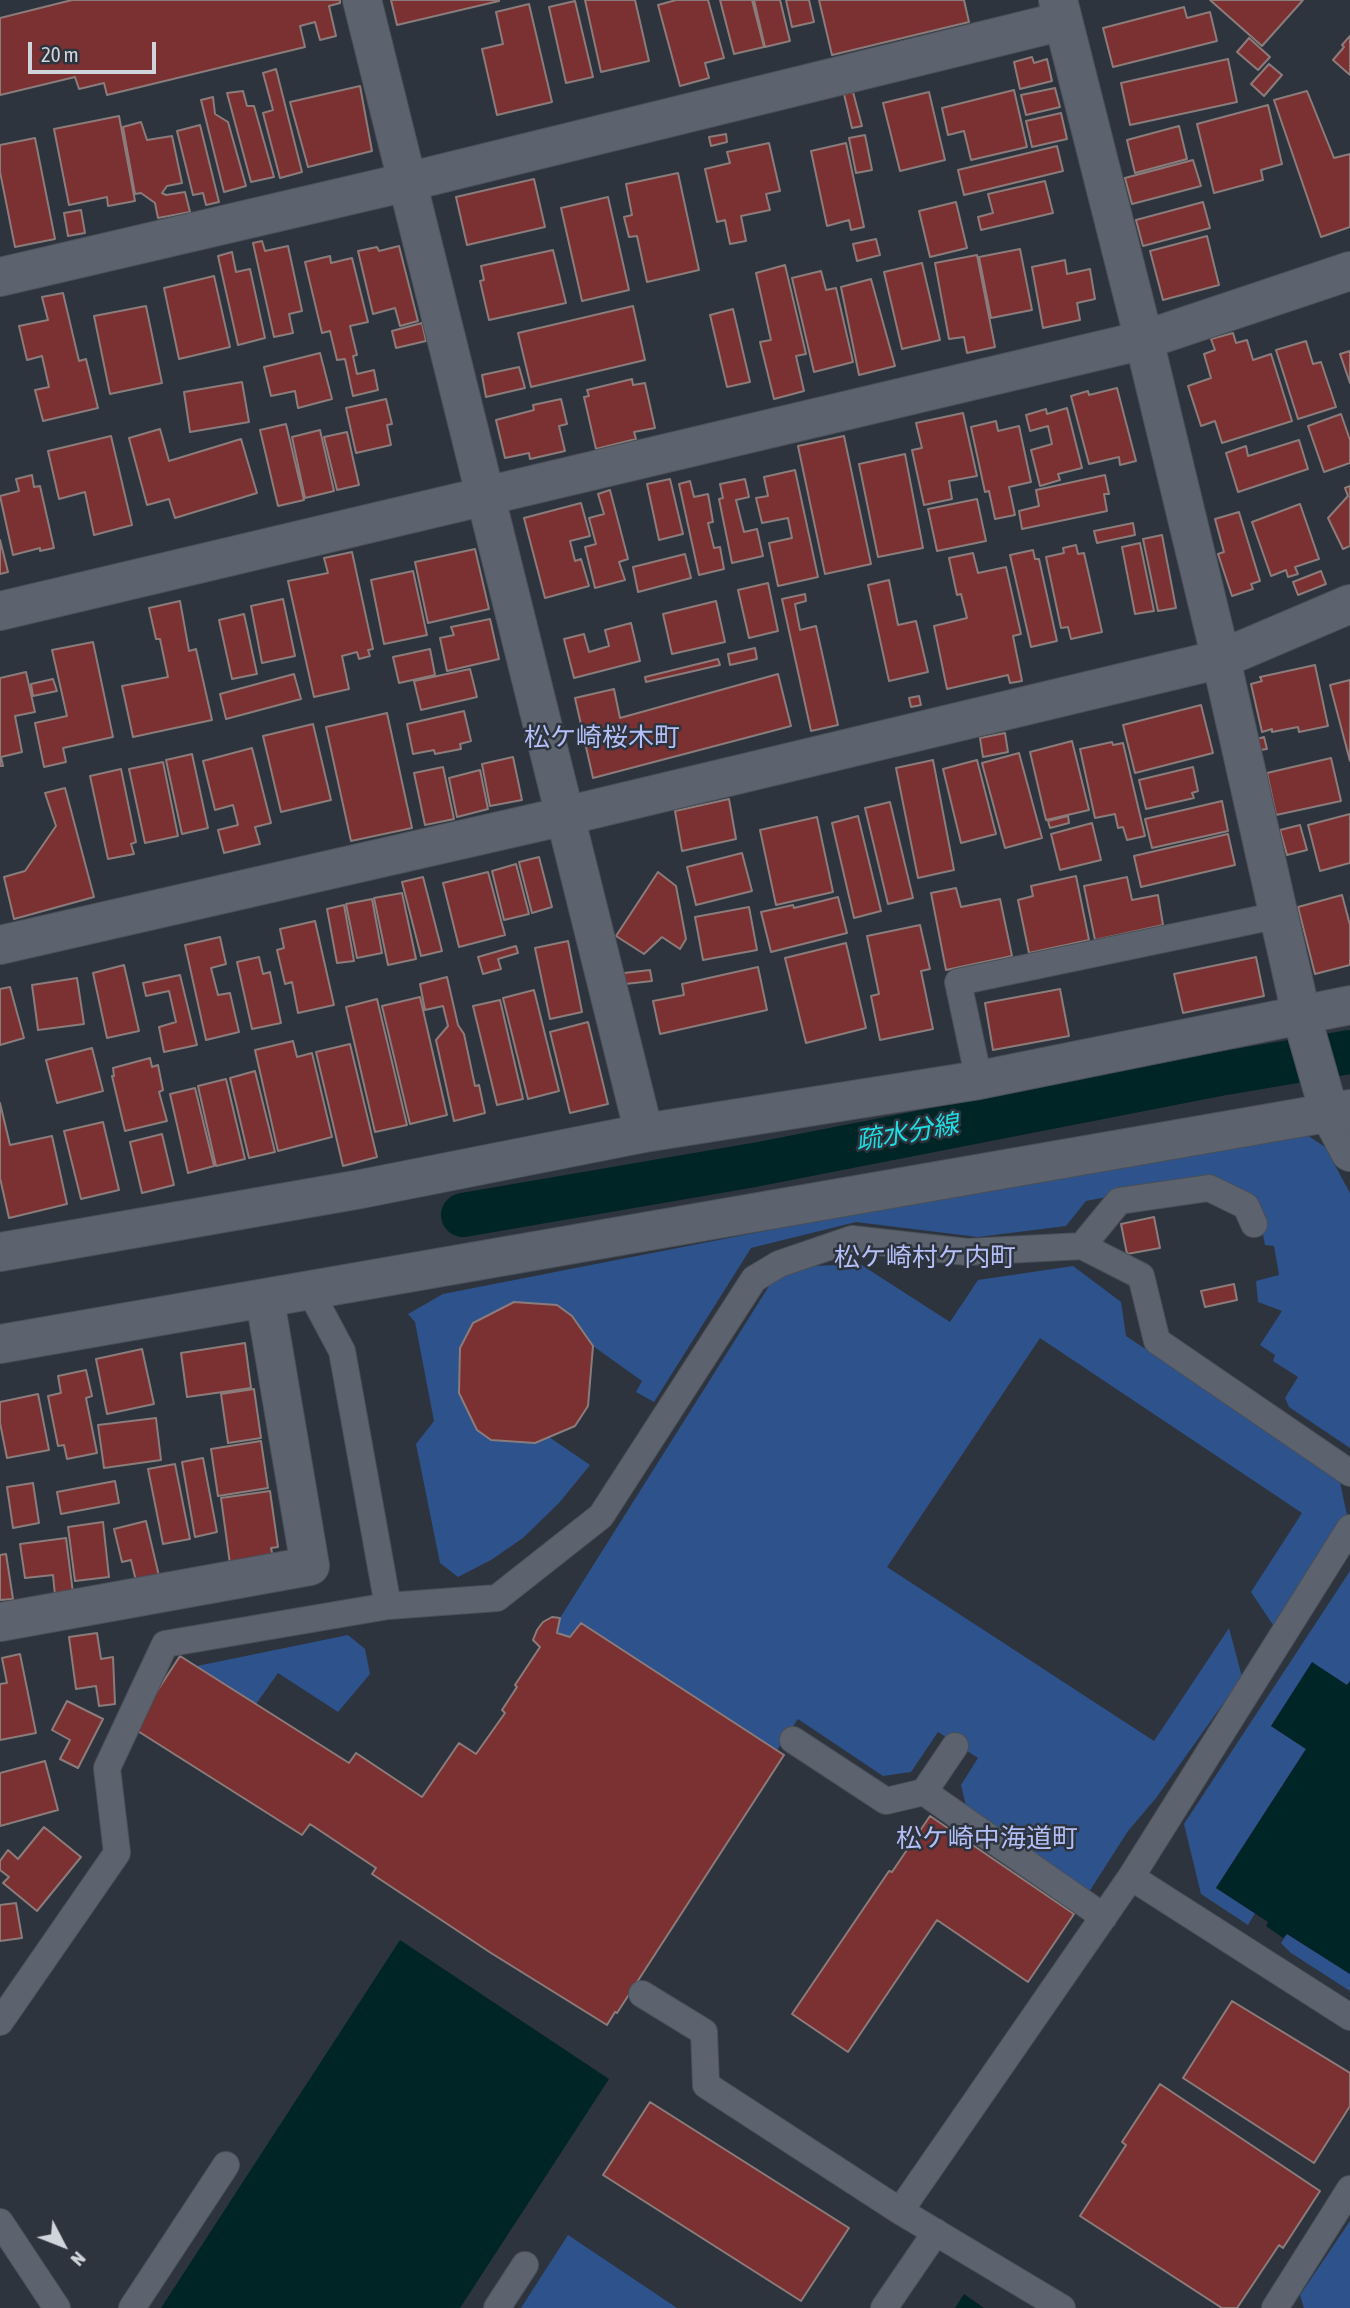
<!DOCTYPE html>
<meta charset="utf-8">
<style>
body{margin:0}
#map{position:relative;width:1350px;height:2308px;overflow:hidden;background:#2e343e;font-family:"Asap Condensed",sans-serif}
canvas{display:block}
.north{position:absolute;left:28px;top:2210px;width:70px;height:70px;-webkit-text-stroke:5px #2e343e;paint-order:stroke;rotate:132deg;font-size:19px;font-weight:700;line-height:28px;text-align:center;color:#d0d4db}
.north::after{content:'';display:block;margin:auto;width:24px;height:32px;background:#d0d4db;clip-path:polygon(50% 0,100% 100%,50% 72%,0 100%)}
.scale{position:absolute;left:28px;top:42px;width:128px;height:32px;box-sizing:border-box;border:4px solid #d0d4db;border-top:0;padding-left:9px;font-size:21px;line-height:24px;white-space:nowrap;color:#d0d4db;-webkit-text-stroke:5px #2e343e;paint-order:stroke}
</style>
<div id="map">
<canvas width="1350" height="2308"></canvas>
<div class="north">N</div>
<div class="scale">20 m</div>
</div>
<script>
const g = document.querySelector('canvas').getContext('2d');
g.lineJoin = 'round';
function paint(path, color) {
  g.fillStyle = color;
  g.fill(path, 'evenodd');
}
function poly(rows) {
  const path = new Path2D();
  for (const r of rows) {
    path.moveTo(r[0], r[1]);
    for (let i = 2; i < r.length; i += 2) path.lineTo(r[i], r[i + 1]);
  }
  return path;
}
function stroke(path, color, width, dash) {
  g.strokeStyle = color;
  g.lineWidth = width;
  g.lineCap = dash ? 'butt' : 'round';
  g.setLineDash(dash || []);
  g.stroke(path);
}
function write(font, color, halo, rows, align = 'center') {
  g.font = font + ' "Asap Condensed","Noto Sans JP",sans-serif';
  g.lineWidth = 5;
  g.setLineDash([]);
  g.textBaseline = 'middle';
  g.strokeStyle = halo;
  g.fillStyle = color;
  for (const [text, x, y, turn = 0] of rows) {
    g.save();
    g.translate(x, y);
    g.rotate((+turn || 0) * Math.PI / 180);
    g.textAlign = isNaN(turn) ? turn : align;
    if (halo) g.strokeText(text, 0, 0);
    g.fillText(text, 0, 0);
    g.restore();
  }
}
paint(poly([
 [1295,1127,1325,1147,1350,1193,1350,1448,1289,1407,1285,1398,1298,1377,1273,1361,1275,1355,1260,1345,1282,1311,1258,1302,1256,1281,1279,1275,1274,1246,1265,1245,1257,1203,1214,1176,1086,1201,1066,1226,978,1237,856,1222,751,1248,654,1402,636,1392,642,1381,593,1346,572,1316,557,1305,514,1302,473,1323,460,1348,459,1393,491,1440,535,1443,549,1437,590,1465,559,1503,523,1538,491,1560,458,1577,440,1563,416,1444,434,1421,415,1322,408,1314,443,1294],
 [860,1264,950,1322,978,1280,1073,1266,1121,1302,1126,1336,1339,1478,1347,1515,1275,1628,1251,1592,1302,1513,1040,1338,887,1567,1154,1741,1229,1628,1242,1677,1156,1798,1128,1831,1089,1892,967,1810,961,1785,978,1758,938,1732,911,1772,883,1776,798,1719,777,1750,581,1623,570,1637,557,1633,560,1618,771,1283,791,1267],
 [1350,1571,1350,1681,1347,1685,1271,1726,1306,1749,1216,1888,1255,1913,1248,1925,1201,1894,1184,1824],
 [348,1635,365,1649,370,1674,338,1712,278,1673,256,1704,197,1666],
 [1287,1934,1350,1974,1350,1991,1291,1953,1281,1943],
 [1350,2221,1350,2308,1304,2308,1300,2295],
 [568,2235,677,2308,521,2308]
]), '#2e528c');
paint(poly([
 [1312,1662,1347,1685,1350,1681,1350,1974,1287,1934,1283,1938,1266,1926,1268,1922,1216,1888,1306,1749,1271,1726],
 [400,1940,609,2079,460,2308,161,2308],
 [964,2294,984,2308,955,2308]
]), '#002526');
stroke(poly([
 [463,1215,754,1165,1225,1073,1350,1052]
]), '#002526', 44);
const building = poly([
 [72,0,340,0,340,3,329,6,336,36,320,40,315,22,300,26,305,47,107,95,104,83,79,89,75,77,0,95,0,18,72,0],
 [391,0,499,0,499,1,397,25,391,0],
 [585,0,635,0,649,61,601,72,585,0],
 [676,0,708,0,724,58,705,63,709,78,680,86,658,5,676,0],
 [720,0,752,0,764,47,734,54,720,0],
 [754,0,780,0,790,41,765,47,754,0],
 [786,0,809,0,814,22,792,27,786,0],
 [819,0,964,0,969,22,832,55,819,0],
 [1210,0,1303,0,1262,46,1210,0],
 [575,1,593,77,566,83,549,7,575,1],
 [529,4,552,102,497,115,482,49,503,44,496,12,529,4],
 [1184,7,1187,18,1210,12,1217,41,1113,67,1103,28,1184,7],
 [1350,36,1350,75,1333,60,1344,47,1342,45,1350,36],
 [1249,38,1270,57,1258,70,1237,52,1249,38],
 [1032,57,1034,63,1047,59,1052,81,1020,89,1014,62,1032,57],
 [1228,59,1237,102,1130,125,1121,83,1228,59],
 [1269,64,1282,75,1264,96,1251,84,1269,64],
 [276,69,302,172,280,178,263,113,273,110,263,73,276,69],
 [360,86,372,151,308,167,290,102,360,86],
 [1055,88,1060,107,1026,115,1021,95,1055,88],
 [1014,90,1027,147,971,160,964,131,948,135,942,108,1014,90],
 [243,91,247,106,254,106,274,177,251,182,227,93,243,91],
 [1307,91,1334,158,1350,154,1350,227,1321,237,1274,100,1307,91],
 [853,92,862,126,852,128,844,94,853,92],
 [929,92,945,160,900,171,883,103,929,92],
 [213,97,215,114,228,122,246,186,224,192,201,100,213,97],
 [1268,105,1282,164,1261,170,1263,180,1214,193,1197,124,1268,105],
 [1061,113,1067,139,1032,147,1026,121,1061,113],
 [119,116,135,201,108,206,107,197,69,205,54,129,119,116],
 [141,122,147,140,172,136,182,183,167,186,162,193,166,195,185,192,190,212,158,218,155,203,141,193,135,194,123,127,141,122],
 [200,125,219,202,206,205,203,193,193,195,177,131,200,125],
 [1179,126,1187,159,1135,173,1127,140,1179,126],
 [726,134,727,142,711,146,709,137,726,134],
 [865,135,872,170,856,173,849,138,865,135],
 [35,138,55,239,15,247,0,172,0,145,35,138],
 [769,143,780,191,766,194,770,210,741,216,746,241,730,244,725,220,717,222,705,169,730,163,727,152,769,143],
 [846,143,864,227,851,230,849,220,827,226,811,151,846,143],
 [1057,146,1063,171,964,195,958,170,1057,146],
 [1193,160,1201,186,1132,204,1125,178,1193,160],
 [678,173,699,270,647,282,637,236,629,237,624,217,632,215,626,184,678,173],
 [534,179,545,227,467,245,456,197,534,179],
 [1045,181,1053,213,981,230,978,217,993,213,988,194,1045,181],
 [608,197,629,290,582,301,561,208,608,197],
 [956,202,967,248,930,257,919,211,956,202],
 [1203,202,1210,228,1143,246,1136,220,1203,202],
 [81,210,85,233,68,236,64,213,81,210],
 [1207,236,1219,285,1163,300,1150,251,1207,236],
 [876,239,880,255,857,261,853,244,876,239],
 [262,241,265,251,288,246,302,311,289,314,293,333,274,337,253,243,262,241],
 [399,246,418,321,400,326,395,308,373,314,358,251,377,247,379,251,399,246],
 [1020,249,1032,310,991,318,979,257,1020,249],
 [553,250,566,303,489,320,480,281,484,280,481,266,553,250],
 [232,252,236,272,250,269,265,338,238,345,218,256,232,252],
 [977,255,995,347,967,353,964,337,949,339,935,263,977,255],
 [330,256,331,263,352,258,368,322,350,326,357,355,353,356,357,374,374,370,378,390,353,396,345,359,337,360,330,331,322,333,305,262,330,256],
 [1065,260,1067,274,1090,269,1095,299,1077,303,1080,320,1043,328,1032,267,1065,260],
 [922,263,940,340,902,349,884,272,922,263],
 [785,265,806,354,796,356,804,391,774,399,760,342,771,340,756,273,785,265],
 [821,271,826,290,836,288,853,362,814,372,792,278,821,271],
 [214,276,230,347,179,359,164,288,214,276],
 [871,279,895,366,859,375,841,287,871,279],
 [63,293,79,361,86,359,98,408,43,421,35,390,49,387,42,356,27,360,19,326,48,320,42,297,63,293],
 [146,306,162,383,110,394,94,316,146,306],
 [633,306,645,360,531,387,518,333,633,306],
 [733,309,750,382,727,387,710,315,733,309],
 [422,323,426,341,396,348,392,331,422,323],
 [1233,333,1236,343,1247,340,1253,360,1271,354,1292,421,1222,443,1215,421,1201,426,1188,386,1211,378,1204,354,1215,350,1211,339,1233,333],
 [1306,341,1313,364,1321,362,1336,407,1298,419,1276,350,1306,341],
 [1350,351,1350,383,1340,354,1350,351],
 [320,353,332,399,298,408,295,391,271,396,264,367,320,353],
 [519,367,525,388,486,397,482,375,519,367],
 [632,379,633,385,645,383,655,428,634,432,636,439,596,449,584,397,589,396,587,390,632,379],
 [242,382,249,422,190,432,184,392,242,382],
 [1117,388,1136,461,1120,465,1119,457,1089,464,1071,396,1088,391,1089,395,1117,388],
 [386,399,392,424,387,425,391,445,356,453,346,408,386,399],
 [561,399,567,424,559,426,565,451,530,459,529,453,505,458,496,420,534,410,533,405,561,399],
 [1067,408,1082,468,1058,474,1060,480,1040,486,1031,450,1052,444,1048,426,1030,431,1026,415,1046,409,1047,414,1067,408],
 [963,413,977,476,949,481,952,499,924,505,912,450,922,448,916,423,963,413],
 [1341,414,1350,440,1350,463,1324,472,1308,426,1341,414],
 [996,421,998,431,1019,426,1031,482,1009,487,1015,515,995,519,989,491,985,492,971,427,996,421],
 [286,424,304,500,278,506,260,430,286,424],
 [160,429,169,461,241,439,257,493,175,518,169,499,147,505,129,438,160,429],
 [320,430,334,491,305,498,292,437,320,430],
 [347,432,359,485,337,490,324,437,347,432],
 [111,436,132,525,94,535,85,492,59,499,48,451,111,436],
 [844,436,871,564,825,574,798,446,844,436],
 [1299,440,1308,469,1238,492,1226,453,1246,446,1248,456,1299,440],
 [905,454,923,548,878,557,859,464,905,454],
 [795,470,818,577,778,586,769,543,792,538,788,518,762,523,756,498,768,496,764,477,795,470],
 [32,475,34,487,40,486,54,548,40,551,40,548,13,555,0,496,19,491,16,479,32,475],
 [1105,475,1109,494,1104,494,1107,511,1022,529,1019,511,1039,506,1036,490,1105,475],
 [670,479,683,534,659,540,647,484,670,479],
 [745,479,749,497,736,500,744,532,757,529,763,556,732,563,719,499,723,498,720,484,745,479],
 [690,481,694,497,708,494,713,522,708,523,714,548,720,547,724,569,699,575,679,484,690,481],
 [1350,486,1350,546,1343,549,1328,518,1348,496,1345,488,1350,486],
 [610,490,628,559,619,562,625,580,595,588,585,547,596,544,589,518,604,514,598,494,610,490],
 [977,499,986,541,937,551,928,509,977,499],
 [581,503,590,536,570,541,575,561,581,559,589,586,545,598,524,518,581,503],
 [1300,504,1319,559,1295,567,1298,574,1288,577,1286,570,1271,576,1252,522,1300,504],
 [1239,512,1260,581,1251,584,1253,589,1232,596,1218,554,1224,552,1215,519,1239,512],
 [1133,523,1135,535,1097,543,1094,531,1133,523],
 [1162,535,1176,608,1158,611,1143,539,1162,535],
 [0,540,8,572,0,574,0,540],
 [1140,543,1154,611,1135,614,1122,547,1140,543],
 [1076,545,1078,554,1084,553,1102,632,1071,639,1068,627,1061,628,1046,557,1064,553,1063,548,1076,545],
 [475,549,489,609,428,623,415,562,475,549],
 [1033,550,1035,559,1039,559,1057,641,1031,647,1010,555,1033,550],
 [352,552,373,649,368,650,370,656,359,659,357,652,342,656,349,689,314,697,288,581,328,573,324,558,352,552],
 [973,553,978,573,1006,567,1021,634,1013,636,1022,681,1010,683,1008,675,947,689,934,626,967,618,961,594,957,595,949,558,973,553],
 [685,554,691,578,638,592,633,567,685,554],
 [413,571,427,635,384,644,371,580,413,571],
 [1321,571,1326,584,1298,595,1293,582,1321,571],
 [889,580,898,625,916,621,928,672,889,681,868,585,889,580],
 [768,583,778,631,749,638,738,590,768,583],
 [805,594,806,601,795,604,800,630,816,626,838,725,811,731,782,599,805,594],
 [283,599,295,656,262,663,251,606,283,599],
 [180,601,189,651,196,649,212,720,133,737,122,686,168,677,160,639,156,639,149,608,180,601],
 [716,601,725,642,672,654,663,614,716,601],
 [244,614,257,674,232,679,219,620,244,614],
 [490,619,499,659,447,671,440,638,454,635,451,627,490,619],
 [631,623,640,661,574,678,564,639,584,634,589,652,609,646,605,630,631,623],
 [93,642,113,737,63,748,66,762,44,767,35,723,67,716,52,650,93,642],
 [755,648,757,659,730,665,728,654,755,648],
 [430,649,435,675,399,683,393,657,430,649],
 [718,659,720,665,646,682,645,677,718,659],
 [1315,665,1328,726,1299,732,1298,727,1272,732,1272,729,1262,732,1251,684,1262,681,1260,677,1315,665],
 [470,669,477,697,421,710,414,681,470,669],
 [26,672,35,712,15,716,22,752,1,757,3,766,0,766,0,678,26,672],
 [294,674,301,699,226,719,220,694,294,674],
 [778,674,791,726,593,778,575,698,614,689,620,718,778,674],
 [53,679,57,691,33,696,31,684,53,679],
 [1350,680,1350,761,1330,685,1350,680],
 [919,696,921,705,911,707,909,698,919,696],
 [1201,705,1213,753,1135,773,1123,725,1201,705],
 [464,711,471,741,460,744,461,749,435,754,434,750,413,754,407,724,464,711],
 [387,713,412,828,351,841,326,727,387,713],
 [313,724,331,800,281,812,263,736,313,724],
 [1005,733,1008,752,983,757,980,738,1005,733],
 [1264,737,1267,749,1260,750,1257,739,1264,737],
 [1072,741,1089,810,1046,820,1030,752,1072,741],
 [1112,742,1113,745,1123,743,1145,836,1127,840,1123,827,1118,828,1115,814,1095,818,1080,749,1112,742],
 [252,748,271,823,255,827,260,844,224,853,218,830,238,825,233,805,215,810,203,761,252,748],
 [1019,753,1042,838,1005,848,982,763,1019,753],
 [192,754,208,828,182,834,166,760,192,754],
 [513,757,522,800,490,806,482,764,513,757],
 [1331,758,1341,801,1276,815,1267,773,1331,758],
 [933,760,954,870,918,878,896,768,933,760],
 [977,760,996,834,961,843,943,769,977,760],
 [163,762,178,836,145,843,129,769,163,762],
 [443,767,454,819,425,825,414,773,443,767],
 [1193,767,1198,791,1192,793,1194,798,1146,809,1139,780,1193,767],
 [121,769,136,842,131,844,134,854,108,859,90,776,121,769],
 [480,770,488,809,457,817,449,778,480,770],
 [65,788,94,897,14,919,4,877,25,871,56,826,45,793,65,788],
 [729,799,736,839,682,851,675,811,729,799],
 [1222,801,1228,831,1152,848,1145,819,1222,801],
 [890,802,913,898,888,904,865,808,890,802],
 [1350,814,1350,863,1320,871,1308,825,1350,814],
 [858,816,881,911,854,918,832,823,858,816],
 [1068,816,1069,823,1050,828,1048,821,1068,816],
 [817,817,833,892,776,905,760,830,817,817],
 [1092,823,1101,860,1060,870,1051,834,1092,823],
 [1300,825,1307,850,1287,855,1280,830,1300,825],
 [1228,834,1235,865,1141,887,1134,856,1228,834],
 [742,853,752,891,696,905,687,867,742,853],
 [539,857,552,907,532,913,519,862,539,857],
 [516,864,529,914,504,920,492,871,516,864],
 [488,872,505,935,459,947,443,883,488,872],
 [658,872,676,886,686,939,680,949,662,937,644,954,616,936,658,872],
 [1076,876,1089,940,1029,953,1018,900,1033,896,1031,886,1076,876],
 [423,877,442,951,421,956,402,882,423,877],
 [1127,877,1132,900,1158,895,1163,925,1095,940,1084,886,1127,877],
 [956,888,961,907,1000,899,1012,956,946,970,931,893,956,888],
 [402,893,416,959,388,965,374,898,402,893],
 [1342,895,1350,925,1350,965,1315,974,1298,907,1342,895],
 [838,897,847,933,771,952,761,912,793,905,794,908,838,897],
 [372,899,382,953,357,958,346,904,372,899],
 [344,905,354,961,337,963,327,909,344,905],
 [749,907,757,950,703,960,695,917,749,907],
 [315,921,334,1005,298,1013,292,982,285,984,277,950,284,948,280,929,315,921],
 [920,925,930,969,921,971,933,1029,880,1040,871,996,879,994,867,936,920,925],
 [220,937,226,964,211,968,218,995,230,993,239,1032,206,1040,185,945,220,937],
 [568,941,582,1012,550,1019,535,948,568,941],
 [846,943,866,1028,806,1043,785,958,846,943],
 [516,946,518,953,498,959,501,969,483,974,478,957,516,946],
 [259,957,263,974,270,972,281,1023,252,1029,237,962,259,957],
 [1256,957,1264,996,1183,1013,1174,974,1256,957],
 [124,965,139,1031,107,1038,93,973,124,965],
 [758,967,767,1010,660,1034,653,1001,684,995,682,984,758,967],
 [650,970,652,981,625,984,624,973,650,970],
 [180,975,197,1045,164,1052,159,1027,176,1022,169,991,146,996,143,983,180,975],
 [447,977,458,1025,464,1034,475,1086,479,1085,485,1113,454,1121,436,1040,448,1026,443,1006,425,1010,420,984,447,977],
 [77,978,84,1024,38,1030,32,985,77,978],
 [10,987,24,1038,0,1045,0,989,10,987],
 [1060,989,1069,1036,993,1050,985,1003,1060,989],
 [534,990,559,1091,528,1099,503,998,534,990],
 [420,997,447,1115,410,1124,382,1006,420,997],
 [377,999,407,1125,375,1132,346,1007,377,999],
 [500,1000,523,1099,497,1105,473,1006,500,1000],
 [588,1022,608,1104,570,1113,550,1032,588,1022],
 [293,1041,297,1057,312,1053,332,1137,278,1151,255,1050,293,1041],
 [350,1044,377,1157,343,1166,316,1052,350,1044],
 [92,1048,103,1091,57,1103,46,1060,92,1048],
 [150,1058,152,1067,158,1065,163,1090,159,1092,167,1121,125,1131,112,1076,114,1076,113,1068,150,1058],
 [255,1071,275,1152,249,1158,230,1078,255,1071],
 [226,1079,245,1159,216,1166,198,1086,226,1079],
 [195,1088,214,1166,188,1173,170,1094,195,1088],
 [0,1103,10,1145,52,1136,67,1204,9,1218,0,1178,0,1103],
 [103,1122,119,1190,81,1199,64,1131,103,1122],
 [162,1134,174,1185,142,1193,130,1142,162,1134],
 [1154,1217,1160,1248,1127,1254,1121,1224,1154,1217],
 [1234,1284,1237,1300,1205,1307,1201,1291,1234,1284],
 [514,1302,557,1305,572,1316,593,1346,588,1406,575,1426,535,1443,491,1440,477,1430,459,1393,460,1348,473,1323,514,1302],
 [245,1343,251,1388,187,1397,181,1353,245,1343],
 [142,1349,154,1404,107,1414,96,1359,142,1349],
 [86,1370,92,1396,86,1398,97,1453,67,1459,64,1445,58,1446,48,1396,61,1393,58,1376,86,1370],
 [254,1389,261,1438,228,1443,221,1394,254,1389],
 [38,1394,49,1450,7,1458,0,1423,0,1402,38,1394],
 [156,1418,161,1460,104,1468,98,1425,156,1418],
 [261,1441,268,1488,218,1496,211,1449,261,1441],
 [203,1458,217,1532,195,1537,182,1462,203,1458],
 [175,1464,190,1539,163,1544,148,1469,175,1464],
 [115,1481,119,1503,61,1514,57,1492,115,1481],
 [33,1483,39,1523,13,1528,7,1487,33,1483],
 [270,1491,278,1547,271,1548,273,1557,230,1564,221,1498,270,1491],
 [146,1521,159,1576,136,1581,131,1560,122,1562,114,1529,146,1521],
 [103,1522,109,1577,75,1581,68,1527,103,1522],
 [66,1538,73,1593,55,1595,53,1575,25,1578,20,1544,66,1538],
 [6,1554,13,1599,0,1600,0,1555,6,1554],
 [552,1617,560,1618,557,1633,570,1637,581,1623,784,1755,617,2013,615,2012,607,2025,491,1953,372,1874,376,1868,310,1824,302,1835,133,1728,180,1656,349,1763,356,1753,422,1797,459,1743,476,1754,505,1713,502,1710,517,1687,515,1685,540,1647,533,1640,537,1630,543,1622,552,1617],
 [97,1633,101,1659,113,1657,115,1704,99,1706,96,1686,76,1689,69,1637,97,1633],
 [20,1654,36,1733,0,1740,0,1684,7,1683,2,1658,20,1654],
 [67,1701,103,1719,78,1768,60,1759,70,1740,52,1730,67,1701],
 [45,1761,58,1810,0,1826,0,1773,45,1761],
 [930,1816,1074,1914,1028,1982,937,1920,848,2052,792,2014,889,1871,892,1872,930,1816],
 [44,1827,81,1857,37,1911,3,1883,9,1877,0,1870,0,1861,8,1850,18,1859,44,1827],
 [16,1903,22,1938,0,1941,0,1905,16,1903],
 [1232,2001,1350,2073,1350,2106,1314,2163,1183,2078,1232,2001],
 [1160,2084,1320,2191,1283,2248,1279,2245,1237,2308,1222,2308,1080,2216,1126,2145,1122,2142,1160,2084],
 [650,2102,849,2228,801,2301,603,2175,650,2102]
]);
paint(building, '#7b3032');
stroke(building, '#8b7c7b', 2);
const lane = poly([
 [979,1080,958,982,1279,915],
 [1082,1246,1119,1201,1209,1188,1246,1206,1254,1224],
 [310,1291,342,1351,388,1606,497,1598,601,1516,754,1279,779,1264,852,1239,967,1252,1082,1246,1141,1276,1157,1341,1350,1473],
 [793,1740,886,1801,924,1792,1104,1917],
 [924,1792,955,1746],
 [1131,1877,1350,2017],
 [642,1994,704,2032,706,2085,900,2211,1062,2308],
 [0,2022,117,1853,107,1768,165,1644,388,1606],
 [900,2211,1131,1877,1350,1528],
 [0,2222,57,2308],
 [132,2308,226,2165],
 [497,2308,525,2265],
 [884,2308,936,2232],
 [1275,2308,1350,2189]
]);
const street = poly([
 [362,0,644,1133],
 [1058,0,1144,340,1221,659,1301,1014,1329,1112,1350,1152],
 [0,277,407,182,1063,21],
 [0,611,1144,340,1350,271],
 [0,945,565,816,1221,659,1350,604],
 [0,1252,361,1189,644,1133,979,1080,1350,1005],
 [0,1344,1350,1109],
 [0,1622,310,1566,265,1300]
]);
stroke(lane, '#4a5058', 28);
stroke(street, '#4a5058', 40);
stroke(lane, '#5c636e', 26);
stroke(street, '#5c636e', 38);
write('26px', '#b4bff7', '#2e343e', [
 ["松ケ崎桜木町",602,738],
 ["松ケ崎村ケ内町",925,1258],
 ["松ケ崎中海道町",987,1839]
]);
write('italic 26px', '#1fdde1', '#2e343e', [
 ["疏水分線",907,1133,-10]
]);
</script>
